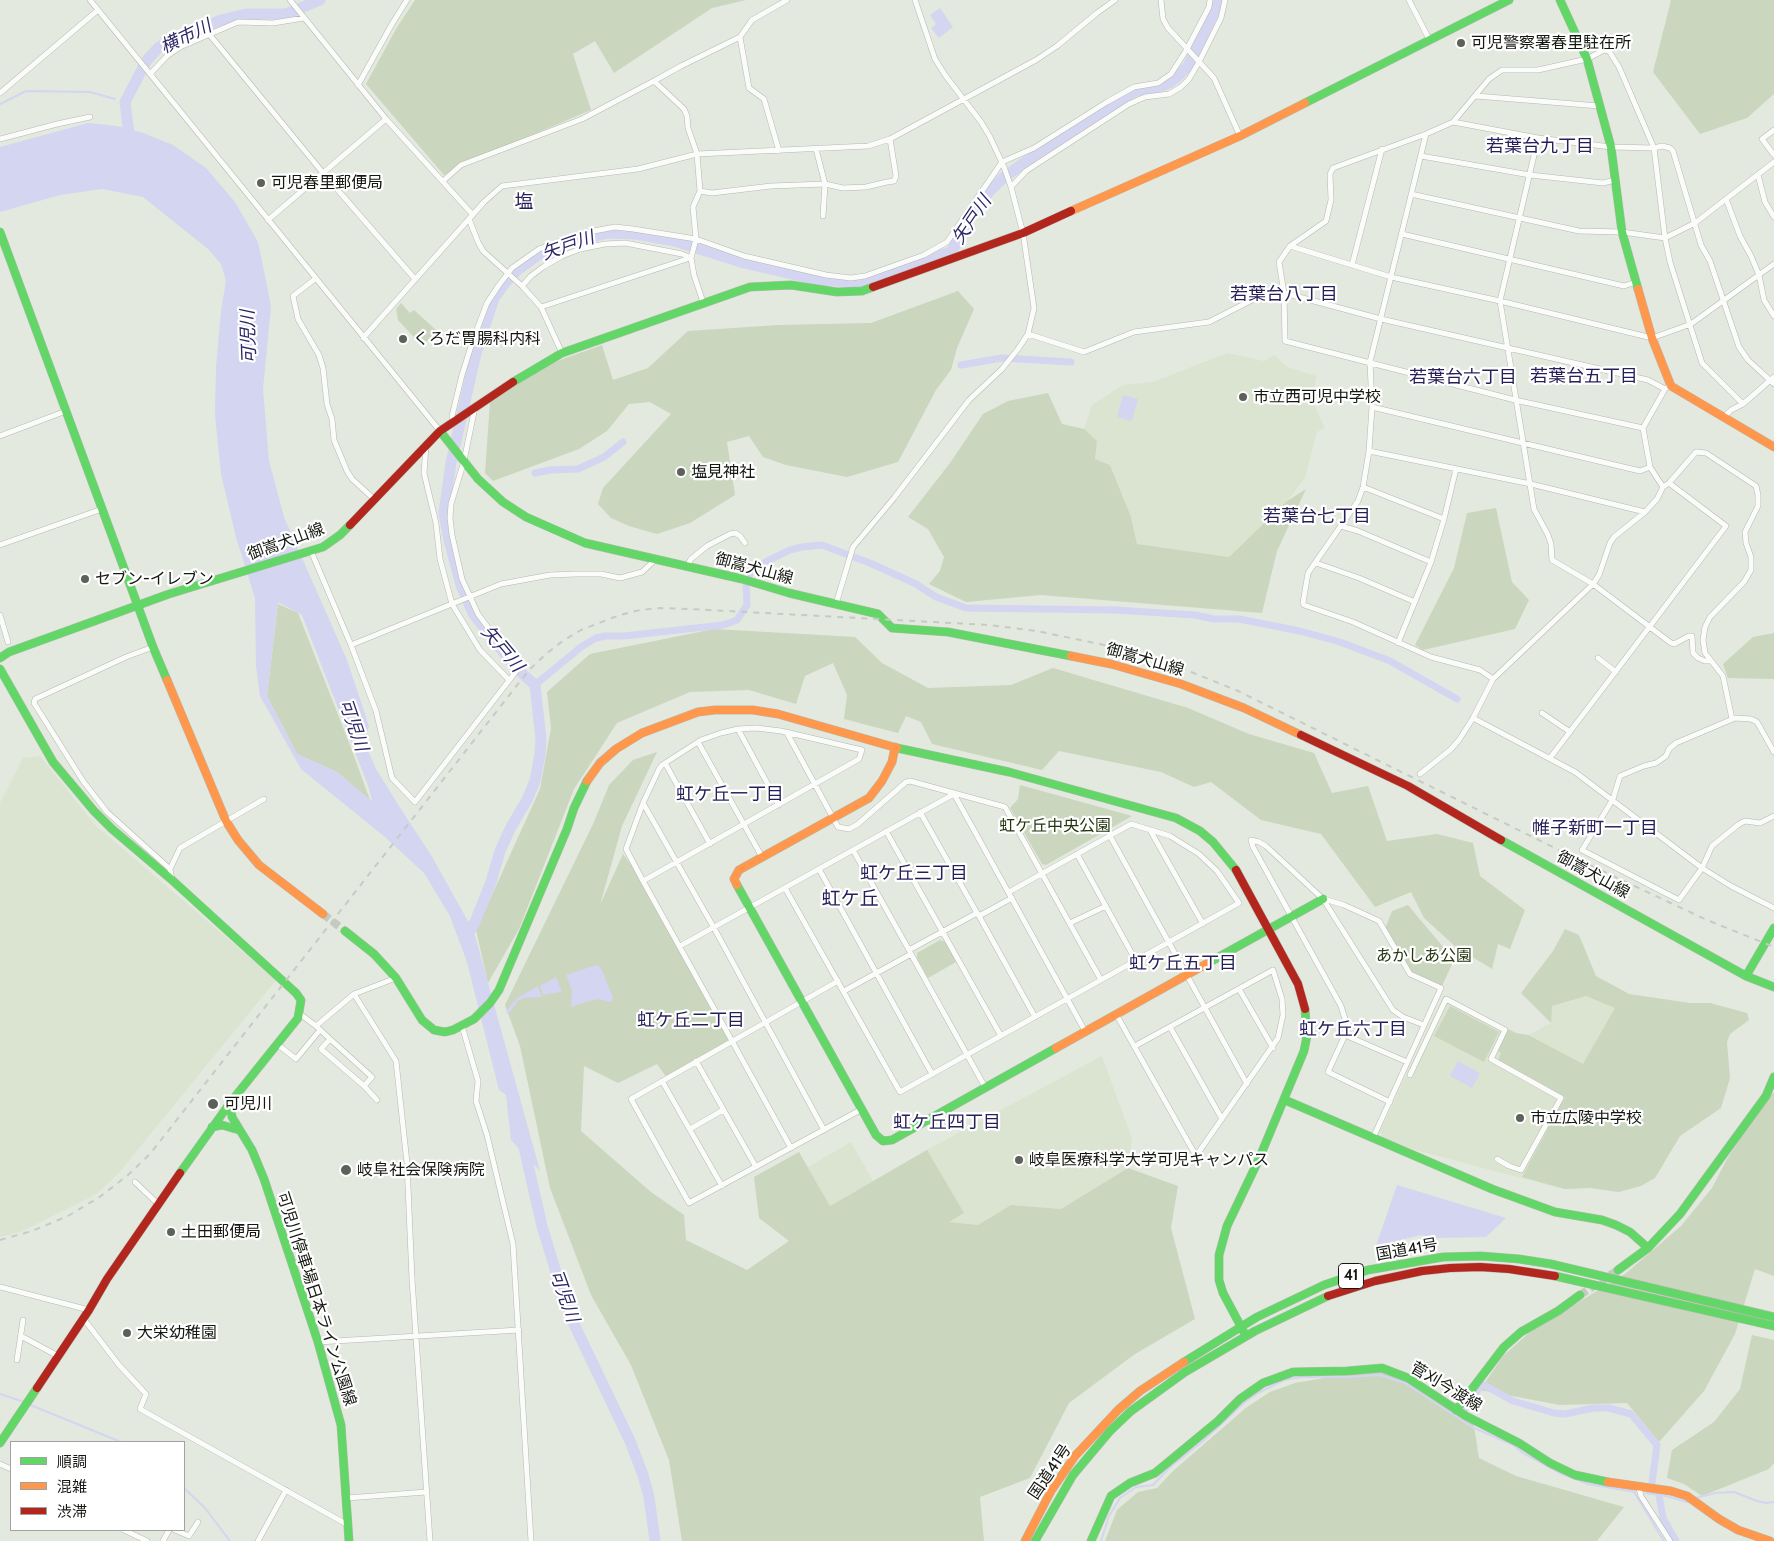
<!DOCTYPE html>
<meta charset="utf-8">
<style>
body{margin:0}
#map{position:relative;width:1774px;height:1541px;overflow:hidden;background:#e3e9de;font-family:Cabin,"Noto Sans JP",sans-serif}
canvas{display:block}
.legend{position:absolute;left:10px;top:1441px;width:175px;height:90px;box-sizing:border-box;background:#fff;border:1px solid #a1a3a0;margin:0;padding:6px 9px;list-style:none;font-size:15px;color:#151811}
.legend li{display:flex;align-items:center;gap:10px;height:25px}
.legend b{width:25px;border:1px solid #a1a3a0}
</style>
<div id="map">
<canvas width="1774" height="1541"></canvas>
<ul class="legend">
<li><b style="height:6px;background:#63d668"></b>順調</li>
<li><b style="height:6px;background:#ff974d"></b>混雑</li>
<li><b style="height:6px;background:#b3261e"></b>渋滞</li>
</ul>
</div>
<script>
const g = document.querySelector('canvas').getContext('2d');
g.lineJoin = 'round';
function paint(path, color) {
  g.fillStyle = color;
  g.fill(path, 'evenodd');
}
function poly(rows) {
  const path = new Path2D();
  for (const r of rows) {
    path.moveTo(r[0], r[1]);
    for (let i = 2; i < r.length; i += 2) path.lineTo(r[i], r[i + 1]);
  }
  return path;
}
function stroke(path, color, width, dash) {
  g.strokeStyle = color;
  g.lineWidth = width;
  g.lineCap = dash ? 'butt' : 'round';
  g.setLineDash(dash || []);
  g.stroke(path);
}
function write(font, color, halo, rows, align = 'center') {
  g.font = font + ' Cabin,"Noto Sans JP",sans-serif';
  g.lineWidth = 4.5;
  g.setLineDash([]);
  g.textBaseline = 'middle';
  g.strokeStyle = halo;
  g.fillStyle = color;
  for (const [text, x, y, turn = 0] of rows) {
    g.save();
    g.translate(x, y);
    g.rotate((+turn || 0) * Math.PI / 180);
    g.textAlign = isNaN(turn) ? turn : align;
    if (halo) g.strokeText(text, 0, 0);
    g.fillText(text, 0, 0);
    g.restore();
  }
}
paint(poly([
 [1227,353,1264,361,1274,355,1287,367,1316,376,1312,400,1325,428,1317,432,1305,478,1287,501,1229,557,1137,544,1131,517,1110,465,1095,459,1097,441,1084,429,1092,405,1123,385,1153,382],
 [40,756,95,825,276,980,117,1175,95,1195,20,1232,0,1237,0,803,23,758],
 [1444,995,1516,1034,1528,1035,1551,1023,1551,1006,1586,996,1615,1007,1619,1192,1591,1188,1565,1189,1556,1187,1415,1150,1382,1137,1380,1131],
 [1102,1056,1132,1139,1128,1168,1061,1209,1011,1205,978,1225,949,1222,855,1191,830,1206,808,1167,851,1142,873,1181,923,1152]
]), '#dae4d0');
paint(poly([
 [415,0,746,0,712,8,614,73,595,41,573,54,591,110,461,165,444,175,366,84,396,29],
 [1671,0,1774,0,1774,94,1747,118,1700,134,1653,72],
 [958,291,974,309,957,348,951,370,936,390,898,462,847,477,786,465,763,457,749,436,727,442,735,495,690,523,657,534,629,526,611,518,598,504,603,488,671,414,650,402,629,404,607,431,579,449,493,481,485,473,490,402,549,364,602,345,613,380,648,368,688,331,778,325,871,323],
 [401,303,410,313,414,310,437,331,426,342,421,345,398,320,396,309],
 [1048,393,1062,424,1084,429,1097,441,1095,459,1110,465,1131,517,1137,544,1229,557,1287,501,1306,489,1277,551,1262,613,1041,595,966,602,929,584,940,571,944,557,928,529,908,517,950,463,983,414,1008,401],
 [1496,508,1512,582,1529,600,1515,629,1423,650,1415,645,1454,568,1467,513],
 [278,604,298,613,348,740,370,800,337,772,297,754,267,696],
 [714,629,855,637,882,663,928,688,1011,685,1053,668,1188,708,1249,734,1314,753,1332,793,1368,786,1387,841,1437,834,1473,843,1480,876,1525,910,1510,949,1498,944,1492,969,1456,947,1424,918,1411,892,1375,907,1321,834,1261,820,1211,782,1194,787,1161,772,1059,751,1042,770,932,744,921,722,906,716,898,733,844,719,847,695,833,663,805,676,796,704,749,690,690,692,617,723,574,789,519,929,488,983,476,930,540,789,551,728,547,692,590,654],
 [1774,633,1774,679,1728,678,1723,664,1753,637],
 [657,752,622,826,600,905,623,854,643,881,732,1041,667,1078,657,1064,618,1083,584,1066,581,1131,651,1192,684,1215,686,1240,747,1270,789,1241,759,1218,754,1177,799,1152,830,1206,927,1150,964,1213,949,1222,978,1225,1011,1205,1061,1209,1128,1168,1178,1186,1171,1228,1195,1319,1135,1354,1069,1403,1030,1478,980,1497,984,1541,682,1541,669,1460,631,1365,591,1295,550,1188,520,1046,505,1005,594,822,609,785,633,760],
 [1020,785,1132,816,1046,865,1042,864,1010,808,1018,799],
 [1408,905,1454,960,1441,988,1410,974,1385,929,1392,911],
 [1565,929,1579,935,1596,976,1629,994,1690,1003,1710,1003,1747,1013,1749,1020,1730,1034,1727,1042,1730,1078,1721,1108,1680,1136,1655,1178,1641,1186,1619,1192,1591,1188,1565,1189,1522,1177,1565,1097,1498,1060,1501,1053,1498,1051,1508,1029,1516,1033,1528,1035,1583,1064,1615,1008,1586,996,1552,1006,1551,1023,1521,993,1553,951],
 [940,940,946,942,956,962,928,978,917,958,917,953],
 [1450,1006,1499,1032,1484,1062,1434,1036],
 [1774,1092,1774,1276,1755,1269,1735,1334,1704,1391,1659,1442,1627,1403,1560,1405,1480,1390,1503,1356,1531,1331,1625,1274,1681,1226,1712,1188,1727,1159,1767,1098],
 [1752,1335,1774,1340,1774,1463,1769,1469,1702,1496,1684,1484,1667,1478,1672,1450,1714,1422,1740,1389],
 [1382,1368,1408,1378,1473,1420,1479,1458,1516,1476,1624,1507,1597,1541,1105,1541,1117,1510,1138,1492,1157,1488,1173,1471,1247,1407,1270,1392,1295,1383]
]), '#cad6be');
paint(poly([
 [940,8,953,27,939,38,931,28,936,24,930,15],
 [88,123,117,126,143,133,173,145,206,168,235,202,258,242,271,306,263,389,269,461,284,517,347,660,369,726,364,742,376,769,399,806,431,855,474,932,540,1171,511,1140,506,1095,499,1090,467,962,450,916,424,873,385,837,301,769,260,696,256,666,255,598,236,537,221,474,215,415,216,368,221,311,226,281,221,264,208,249,143,197,102,189,60,195,0,212,0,147],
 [278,602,302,615,369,788,372,801,337,772,297,754,267,696],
 [1123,395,1138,399,1132,421,1117,417],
 [596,965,599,966,602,970,613,997,612,1001,610,1002,597,999,571,1007,572,991,566,975],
 [556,977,562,992,543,995,540,986],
 [538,986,542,997,523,998,518,1001,508,1014,506,1011,517,998],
 [1458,1061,1480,1073,1472,1088,1450,1076],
 [1397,1185,1506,1218,1486,1237,1435,1238,1421,1235,1376,1246]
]), '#d3d5f1');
stroke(poly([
 [122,101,125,102],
 [0,104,26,91,90,92,115,99],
 [0,1394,24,1402],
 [28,1404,121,1442],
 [184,1488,205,1508,230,1541],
 [1634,1492,1664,1541],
 [1646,1493,1666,1496,1687,1502],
 [1696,1498,1715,1493,1734,1492,1757,1501,1766,1503,1774,1502],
 [1101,1541,1109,1516,1120,1498,1136,1487,1153,1485,1169,1468,1203,1441,1245,1402,1258,1393,1284,1380,1301,1377,1347,1377,1380,1375,1405,1383,1472,1427,1513,1445,1523,1453,1562,1474,1588,1484,1635,1492]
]), '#d3d5f1', 2);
stroke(poly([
 [961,365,1002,358,1071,362],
 [535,473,550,470,578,469,604,457,623,442],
 [535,685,581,647,596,638,605,636,624,636,723,625,737,620,747,605,746,586,750,573,767,561,790,550,802,547,822,545,870,563,916,584,936,597,966,608,1115,610,1195,615,1214,619,1239,619,1300,631,1340,642,1390,661,1457,699],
 [1465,1409,1482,1384,1513,1401,1554,1413,1565,1414,1593,1408,1609,1408,1631,1414,1657,1445,1652,1483],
 [1659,1495,1663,1518,1676,1541]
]), '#d3d5f1', 7);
stroke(poly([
 [130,143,125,102,147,60,158,48,171,40,221,20,246,14,286,14,320,0],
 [468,934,475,922,491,882,500,851,511,827,527,800,535,781,540,754,541,739,535,685,516,668,473,613,461,585,449,540,444,513,451,463,476,353,494,298,505,283,516,271,541,253,564,244,608,233,636,234,675,241,744,263,818,280,854,282,873,280,916,262,951,252,964,231,974,211,989,192,1003,178,1035,155,1135,91,1155,88,1169,83,1177,77,1188,66,1218,4,1218,0],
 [523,1143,542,1226,562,1292,573,1322,630,1441,643,1475,649,1497,655,1541]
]), '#d3d5f1', 11);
stroke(poly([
 [323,914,345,931],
 [1580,1295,1618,1270]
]), '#c4cabf', 8, [8, 4]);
const street = poly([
 [90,0,440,431],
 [290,0,386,119,473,215],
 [1161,0,1163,19,1168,28,1214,78,1240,136],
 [1409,0,1429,39],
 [209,34,323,173,415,279],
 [740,37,749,88,764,99,779,151],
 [150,74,167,56,180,47,238,22,273,23,304,18],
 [654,81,684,109,687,116,688,128,697,154,700,191,693,207,696,239,691,258,694,275,703,302],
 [358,85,392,24,407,0],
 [0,93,98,10],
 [1476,96,1599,106],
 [1453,122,1538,138,1611,147,1654,148,1662,146,1670,148,1673,151,1701,245,1710,261,1739,347,1748,360,1774,384],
 [1774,130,1762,139,1774,155],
 [1426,134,1370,362,1372,407,1369,451,1363,487,1358,501,1308,573,1303,603,1304,605,1353,622,1431,657,1480,670,1493,679],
 [1538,138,1500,301,1534,509,1548,535,1551,544,1552,560,1593,584,1671,643,1674,644,1689,636,1692,636,1693,653,1698,658,1705,661,1711,661],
 [0,139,57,124,90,117],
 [816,149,825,184,823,216],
 [1421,156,1530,175,1603,183,1615,180],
 [1758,175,1765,202,1774,217],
 [443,181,461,165,582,119,654,81,681,66,740,37,752,20,787,0],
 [1011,187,1026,171,1129,104,1145,97,1169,94,1181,87,1189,79,1199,62,1221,18,1225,0],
 [700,191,712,193,771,186,825,184,843,188,866,187,887,182,894,181,896,176,890,139],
 [1411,194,1579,231,1622,232,1665,238,1695,223,1774,162],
 [1726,199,1740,236,1751,256,1759,275,1764,300,1774,316],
 [469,219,478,242,483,251,522,286,541,307,562,353],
 [268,220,386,119],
 [1402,234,1624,286,1636,282],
 [1290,246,1391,277,1500,301,1652,338,1691,324,1774,264],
 [1352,265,1382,149],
 [315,279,293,296,298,319,319,355,323,368,327,404,332,419,334,440,347,471,352,479,374,499],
 [522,286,531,276,543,267,562,256,580,249,605,244,625,243,682,254,691,258],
 [541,307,690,258],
 [1028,334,1084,352,1134,332,1209,322,1252,300,1284,293,1381,319,1648,380,1665,389],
 [363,338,484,202,502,186,638,169,697,154,868,146,890,139,1036,60,1057,46,1097,13,1115,0],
 [1372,407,1640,471,1650,467],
 [1723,418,1731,410,1743,404,1774,377],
 [454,421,452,416,462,375,473,340,487,303,499,285,512,268,539,249,571,237,594,231,615,227,633,229,696,239,744,256,826,275,851,278,865,276,924,255,947,242,1002,162,1034,148,1107,102,1134,87,1158,83,1171,74,1187,49,1209,7,1210,0],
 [1643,428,1515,400,1285,341,1284,293,1279,262,1290,246,1326,221,1331,200,1330,174,1333,168,1426,134,1453,122,1489,79,1502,70,1538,70,1587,59,1604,50,1609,51,1619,67,1654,148,1665,238,1670,262,1702,363,1743,404],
 [0,436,66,411],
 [426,446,424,473,436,523,440,559,452,604,480,650,509,680],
 [1369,451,1531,484,1645,512],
 [1363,487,1444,519],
 [1663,487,1650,467,1643,428,1665,389,1668,387],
 [1341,526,1358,531,1431,562],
 [0,545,102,509],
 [311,551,351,645,376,711,392,778,415,802,521,665,507,653,478,614,462,579,452,535,450,518,451,504,464,461,475,407],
 [1316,563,1359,578,1415,602],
 [687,566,691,559,707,546,730,534,735,533,740,536,745,543],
 [836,604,853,547,894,498,969,400,1002,369,1018,349,1028,334,1034,308,1023,233,1011,187,1004,167,990,137,981,122,945,75,935,59,915,0],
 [0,615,8,642],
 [1398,643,1431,562,1444,519,1456,469],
 [351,645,501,584,550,575,576,574,601,574,620,578,642,572,656,559],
 [153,647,126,657,35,699,34,703,83,781,107,812,170,869],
 [1598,658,1616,672],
 [1542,713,1570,732],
 [1473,718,1575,772,1702,868,1731,886,1774,908],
 [738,729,779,805],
 [787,733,838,827,849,829,858,824,906,782,910,781,1005,807,1101,980],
 [698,742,762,857],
 [1774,752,1757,722,1751,719,1735,718,1676,743,1669,749,1666,756,1656,763,1644,766,1620,776,1613,799,1582,850,1679,900,1702,868,1712,846,1739,824,1745,821,1760,823,1774,816],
 [1550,758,1726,526,1669,483],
 [665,763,710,844],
 [1420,774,1450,750,1459,740,1473,718,1493,679,1593,584,1599,575,1610,543,1614,537,1645,512,1657,499,1663,487,1669,483,1696,452,1706,453,1756,486,1758,495,1758,506,1745,532,1746,543,1751,557,1751,570,1744,582,1710,617,1705,627,1703,640,1705,653,1723,676,1732,719],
 [954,794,1085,1031],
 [643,803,714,928,824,1130],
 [920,812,977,913],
 [1150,830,1203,924],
 [886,831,1001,1036],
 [1110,836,1247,1084],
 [853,850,909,950],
 [1077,854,1136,961],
 [819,869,932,1074],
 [172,880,170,869,180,848,264,799],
 [643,881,859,759,862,750,781,731,756,728,738,729,721,733,701,740,662,765,659,769,643,803,626,849,643,881,732,1041,791,1148],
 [785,888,900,1092,1239,903,1217,871,1199,854,1170,836,1131,824,1009,892],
 [1324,899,1344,905,1379,921,1410,974,1441,988,1373,1138],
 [979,916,1035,1017],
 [1070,923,1106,906],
 [680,946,954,794],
 [911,954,985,1087],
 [838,981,631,1099,689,1203,862,1109],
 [1239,989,1273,1048],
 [844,991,911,954,909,950,977,913,979,916,1012,898],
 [354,994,396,1061,407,1163,412,1279,430,1541],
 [300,1014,316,1026,354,994,396,978],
 [1116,1014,1196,1156,1278,1038,1283,1015,1282,999,1273,970,1135,1046],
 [316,1026,330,1039,372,1077,364,1086,321,1049,330,1039],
 [462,1026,478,1081,476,1101,487,1135,513,1244,531,1541],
 [1170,1027,1222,1119],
 [1345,1035,1407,1062],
 [277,1044,296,1059,320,1030],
 [696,1061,756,1167],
 [1410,1075,1446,999,1505,1030,1491,1059,1561,1098,1521,1170,1509,1166,1497,1159],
 [662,1081,722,1186],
 [364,1086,377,1100],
 [1390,1102,1328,1072,1345,1035,1345,1019,1341,1006,1253,847,1251,840,1259,842,1266,846,1323,899,1393,1010,1403,1017,1424,1025],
 [690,1129,723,1110],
 [135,1182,158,1204],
 [0,1287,89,1310],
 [83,1318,119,1365,146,1394,140,1409,348,1525],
 [21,1336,58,1356],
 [318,1342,519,1330],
 [17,1360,23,1320],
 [0,1464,11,1469],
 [1639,1488,1641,1496,1670,1541],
 [347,1498,426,1492],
 [124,1530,147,1541],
 [175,1530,189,1536,198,1522],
 [163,1541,169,1530],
 [258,1541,286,1490]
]);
const fast = poly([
 [1560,0,1587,59,1611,147,1622,232,1638,289],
 [1305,103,1509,0],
 [0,232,153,647,167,680],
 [513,382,562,353,750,287,791,285,837,292,862,291,873,287],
 [440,431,478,479,503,502,526,517,585,543,742,579,789,593,878,614,892,628,948,632,1071,656],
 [0,658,9,652,169,594,323,547,340,535,350,525],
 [0,669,53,762,94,811,112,829,172,880,296,993,301,1000,298,1018,230,1103,180,1173],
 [897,748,1009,772,1176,818,1200,831,1213,842,1236,870],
 [1501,840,1746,976,1774,987],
 [737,885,876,1135,883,1141,892,1140,1056,1048],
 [345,931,374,954,396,978,422,1020,434,1030,445,1032,453,1030,474,1019,490,1003,499,990,567,829,574,808,587,781],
 [1208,963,1323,899],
 [1746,976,1774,928],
 [1285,1100,1492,1189,1555,1212,1602,1220,1616,1225,1630,1232,1648,1248],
 [230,1103,232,1117,252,1150,264,1179,318,1342,341,1425,349,1541],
 [212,1127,222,1125,239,1130],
 [1618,1270,1648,1248,1680,1214,1766,1096,1774,1077],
 [1555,1276,1774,1326],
 [1246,1336,1223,1293,1219,1280,1219,1255,1227,1226,1259,1159,1304,1051,1307,1036,1305,1009],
 [1184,1362,1257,1317,1324,1285,1368,1270,1443,1257,1481,1256,1519,1259,1551,1264,1774,1317],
 [1456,1410,1504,1347,1521,1332,1558,1311,1580,1295],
 [0,1443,37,1388],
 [1035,1541,1073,1475,1110,1431,1131,1411,1185,1372,1255,1331,1328,1296],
 [1091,1541,1111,1496,1130,1483,1155,1473,1218,1421,1240,1399,1263,1383,1293,1372,1347,1371,1382,1368,1408,1378,1466,1416,1519,1443,1550,1463,1575,1475,1608,1482]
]);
const slow = poly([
 [1071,211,1240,136,1305,103],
 [1638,289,1652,338,1671,386,1774,447],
 [1071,656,1111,664,1181,684,1244,708,1301,735],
 [167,680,226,821,238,840,259,865,323,914],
 [587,781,600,763,616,749,642,733,698,712,715,710,753,710,778,714,897,748],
 [737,885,734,879,739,870,869,798,882,781,892,762,895,747],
 [1056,1048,1208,963],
 [1608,1482,1671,1491,1687,1496,1719,1519,1738,1530,1770,1541],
 [1025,1541,1051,1491,1075,1456,1118,1410,1140,1391,1184,1362]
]);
const jam = poly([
 [873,287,1023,233,1071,211],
 [350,525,440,431,513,382],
 [1301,735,1408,786,1501,840],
 [1236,870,1298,984,1305,1009],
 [1328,1296,1375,1281,1422,1271,1450,1268,1480,1267,1509,1269,1555,1276],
 [37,1388,89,1310,107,1279,180,1173]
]);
stroke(street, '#b4b9b0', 6);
stroke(fast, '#b4b9b0', 9);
stroke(slow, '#b4b9b0', 9);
stroke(jam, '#b4b9b0', 9);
stroke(street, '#fbfcfa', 5);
stroke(fast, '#63d668', 8);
stroke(slow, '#ff974d', 8);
stroke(jam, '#b3261e', 8);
stroke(poly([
 [0,1240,32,1231,68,1216,101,1196,128,1175,150,1154,529,670,546,654,564,640,581,630,620,615,640,610,659,608,690,609,989,625,1037,631,1128,650,1176,666,1236,690,1579,860,1707,920,1774,947]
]), '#c8cac6', 2, [6, 6]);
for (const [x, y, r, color] of [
 [1461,43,5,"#5d6159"],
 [261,183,5,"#5d6159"],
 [403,339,5,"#5d6159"],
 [1243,397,5,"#5d6159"],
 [681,472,5,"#5d6159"],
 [85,579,5,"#5d6159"],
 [213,1104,6,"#5d6159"],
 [1520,1118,5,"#5d6159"],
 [1019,1160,5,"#5d6159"],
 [346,1170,6,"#5d6159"],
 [171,1232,5,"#5d6159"],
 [127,1333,5,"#5d6159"]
]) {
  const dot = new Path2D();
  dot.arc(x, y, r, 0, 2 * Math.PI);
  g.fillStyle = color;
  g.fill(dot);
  stroke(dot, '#fff', 2);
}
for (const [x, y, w] of [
 [1351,1276,25]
]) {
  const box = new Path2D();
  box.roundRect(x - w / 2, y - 12.5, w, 25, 4);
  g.fillStyle = '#fff';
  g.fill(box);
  stroke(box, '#151811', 1);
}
write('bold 15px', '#151811', null, [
 ["41",1351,1276]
]);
write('16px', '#151811', '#fff', [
 ["可児警察署春里駐在所",1471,43],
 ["可児春里郵便局",271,183],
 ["くろだ胃腸科内科",413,339],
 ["市立西可児中学校",1253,397],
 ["塩見神社",691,472],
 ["セブン-イレブン",95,579],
 ["可児川",224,1104],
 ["市立広陵中学校",1530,1118],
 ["岐阜医療科学大学可児キャンパス",1029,1160],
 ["岐阜社会保険病院",357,1170],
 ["土田郵便局",181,1232],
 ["大栄幼稚園",137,1333]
], 'left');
write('16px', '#151811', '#fff', [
 ["御嵩犬山線",286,542,-20],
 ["御嵩犬山線",754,569,15],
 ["御嵩犬山線",1145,660,16],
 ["御嵩犬山線",1593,875,29],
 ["国道41号",1407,1250,-10],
 ["可児川停車場日本ライン公園線",316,1299,72],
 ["菅刈今渡線",1446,1387,31],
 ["国道41号",1050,1472,-56]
]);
write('16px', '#25350f', '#fff', [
 ["虹ケ丘中央公園",1055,826],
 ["あかしあ公園",1424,956]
]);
write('italic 18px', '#2f2867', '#fff', [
 ["横市川",186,37,-26],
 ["矢戸川",972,220,-56],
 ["矢戸川",568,246,-19],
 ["可児川",249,337,-92],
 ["矢戸川",502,649,50],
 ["可児川",353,725,71],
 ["可児川",564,1296,70]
]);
write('18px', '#261e58', '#fff', [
 ["若葉台九丁目",1540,147],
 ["若葉台八丁目",1284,295],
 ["若葉台五丁目",1584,377],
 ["若葉台六丁目",1463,378],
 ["若葉台七丁目",1317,517],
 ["虹ケ丘一丁目",730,795],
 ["帷子新町一丁目",1595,829],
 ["虹ケ丘三丁目",914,874],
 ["虹ケ丘五丁目",1183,964],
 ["虹ケ丘二丁目",691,1021],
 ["虹ケ丘六丁目",1353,1030],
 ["虹ケ丘四丁目",947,1123]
]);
write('19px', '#261e58', '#fff', [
 ["塩",524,202],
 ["虹ケ丘",850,899]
]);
</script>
